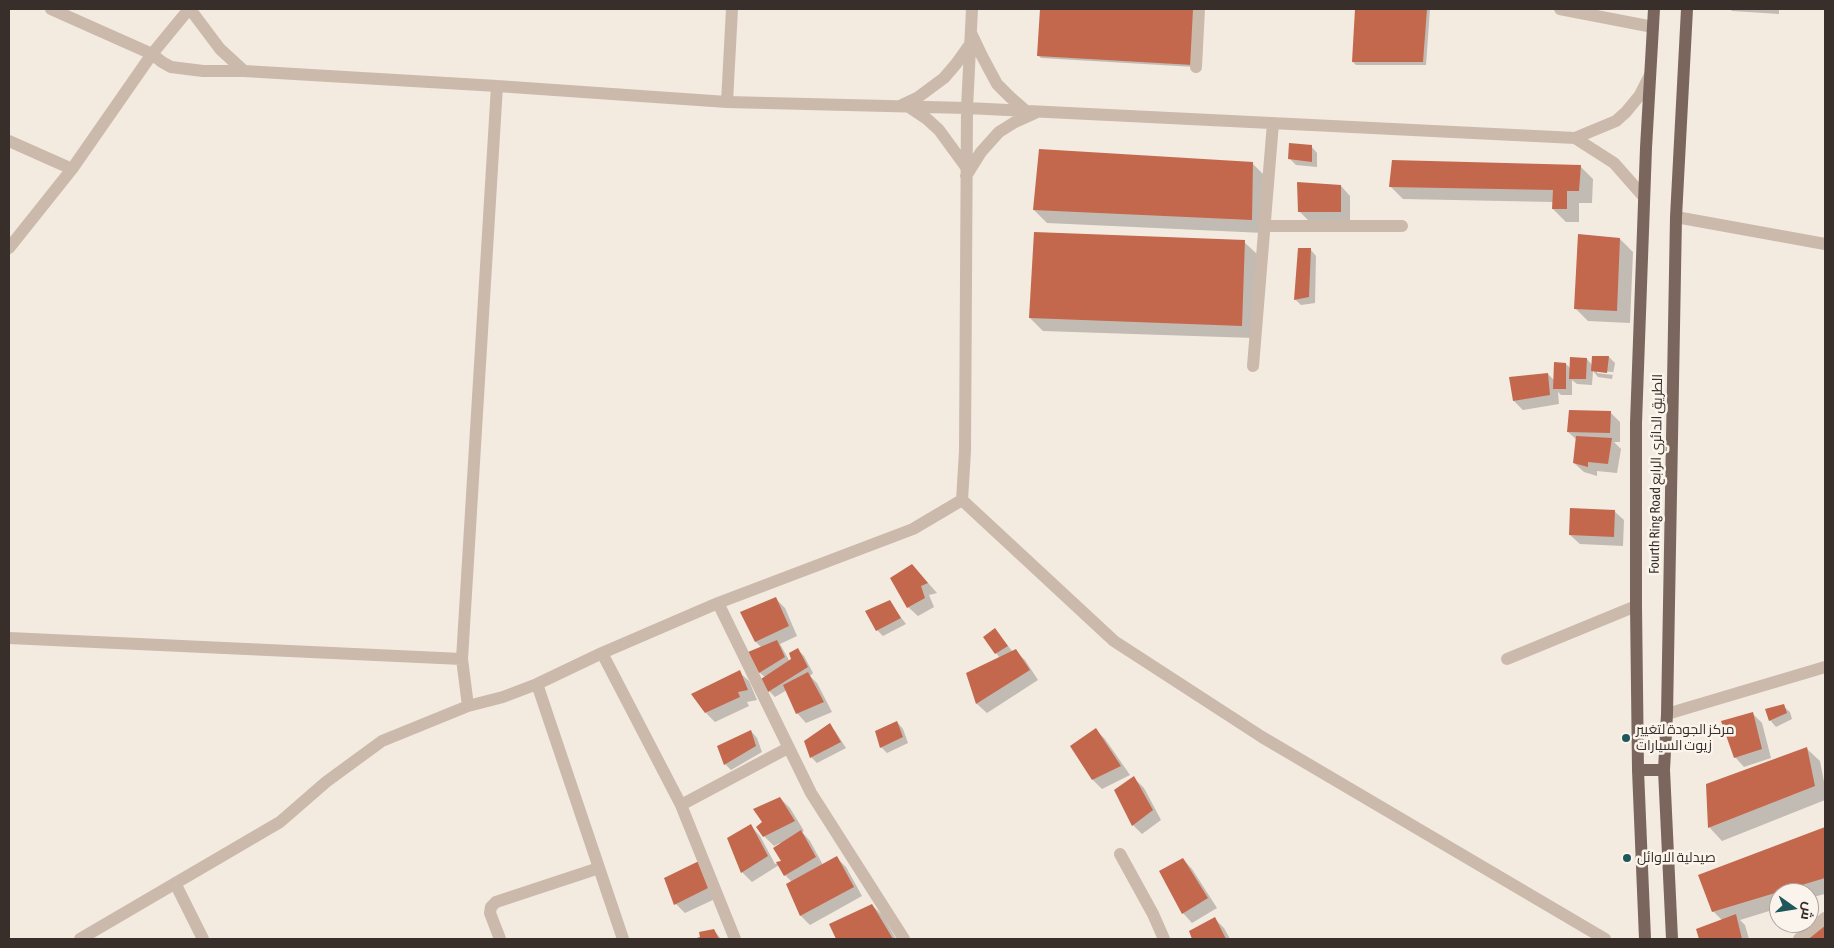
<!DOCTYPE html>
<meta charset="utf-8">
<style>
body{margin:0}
#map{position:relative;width:1834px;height:948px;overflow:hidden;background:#f3eae0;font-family:"Asap Condensed",Cairo,sans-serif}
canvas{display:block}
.frame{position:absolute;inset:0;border:10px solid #392f2a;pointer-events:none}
.north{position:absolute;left:1769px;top:883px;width:50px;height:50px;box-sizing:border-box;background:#faf4ec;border:1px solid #ada59e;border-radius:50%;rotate:103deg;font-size:14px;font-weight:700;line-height:20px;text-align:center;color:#392f2a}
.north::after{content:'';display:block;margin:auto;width:18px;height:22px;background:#20575a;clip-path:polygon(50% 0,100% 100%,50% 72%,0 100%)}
</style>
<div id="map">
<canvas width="1834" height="948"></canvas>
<div class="frame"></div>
<div class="north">ش</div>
</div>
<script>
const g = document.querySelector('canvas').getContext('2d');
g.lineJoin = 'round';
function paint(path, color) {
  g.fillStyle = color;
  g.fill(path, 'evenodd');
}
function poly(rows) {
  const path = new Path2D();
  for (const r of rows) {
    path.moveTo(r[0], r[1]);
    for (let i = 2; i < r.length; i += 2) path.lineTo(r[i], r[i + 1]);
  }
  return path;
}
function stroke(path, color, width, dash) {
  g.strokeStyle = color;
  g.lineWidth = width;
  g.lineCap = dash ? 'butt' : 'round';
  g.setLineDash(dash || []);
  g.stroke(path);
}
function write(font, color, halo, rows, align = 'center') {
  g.font = font + ' "Asap Condensed",Cairo,sans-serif';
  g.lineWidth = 5;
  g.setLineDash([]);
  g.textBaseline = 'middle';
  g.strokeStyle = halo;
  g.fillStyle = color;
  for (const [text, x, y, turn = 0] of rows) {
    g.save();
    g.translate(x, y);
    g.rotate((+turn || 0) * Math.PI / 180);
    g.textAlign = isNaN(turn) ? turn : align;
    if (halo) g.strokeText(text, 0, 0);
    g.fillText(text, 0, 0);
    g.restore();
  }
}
paint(poly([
 [1041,9,1199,9,1195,67,1041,58,1038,55],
 [1357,9,1430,9,1426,65,1356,65,1353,62],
 [1730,9,1779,9,1779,14,1732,11],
 [1311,146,1317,153,1317,167,1296,165,1290,159],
 [1252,163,1265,176,1264,233,1047,223,1034,210],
 [1580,166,1593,179,1592,203,1579,203,1579,222,1566,222,1553,209,1554,202,1403,199,1390,186],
 [1341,186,1350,196,1350,221,1309,221,1299,211],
 [1620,239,1633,252,1630,323,1588,321,1575,308],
 [1244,242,1257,254,1254,338,1043,331,1030,318],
 [1310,249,1316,256,1315,303,1301,305,1295,299],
 [1609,357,1615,363,1612,379,1598,377,1593,371,1592,385,1577,384,1572,380,1572,395,1561,395,1558,392,1559,404,1523,410,1514,401,1548,374,1555,381,1566,364,1571,369,1587,359,1592,365],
 [1597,371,1613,372,1613,375,1597,373],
 [1611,413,1620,422,1620,442,1614,442,1621,449,1617,473,1597,471,1597,476,1584,472,1574,463,1577,440,1568,432],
 [1614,511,1624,520,1623,546,1580,544,1570,535],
 [921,575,937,593,929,595,934,607,918,616,908,607],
 [776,599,785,608,797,636,780,644,790,662,798,650,804,656,813,673,810,676,817,683,832,712,806,723,797,713,787,690,775,697,769,691,766,678,760,673,750,653,762,648,756,642,741,613],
 [889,602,906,624,883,636,877,630],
 [995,630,1013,652,1015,651,1025,660,1038,680,987,713,977,704,967,674,1000,658,996,653],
 [739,672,749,681,757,700,747,702,749,706,715,722,706,713],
 [1783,706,1790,712,1792,719,1776,727,1770,720],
 [1753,714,1762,723,1771,758,1744,767,1735,757],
 [897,722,903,729,908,743,887,753,881,747],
 [829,725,835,731,846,748,817,763,811,757],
 [1096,730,1105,739,1130,775,1102,789,1093,780],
 [751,731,757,738,762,752,731,770,725,764],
 [1807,749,1820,761,1825,787,1825,800,1722,841,1710,828,1707,785],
 [1134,778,1144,788,1161,820,1142,834,1133,825],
 [780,798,790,808,804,831,802,832,810,841,823,865,836,857,846,867,862,896,810,925,801,916,792,882,785,875,779,865,752,882,742,872,751,826,760,836,775,864,783,862,781,844,780,843,774,846,764,836,763,823],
 [1825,829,1825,894,1809,898,1809,893,1779,893,1779,908,1740,920,1745,925,1749,939,1700,939,1697,930,1722,920,1713,911,1700,876],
 [1183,859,1192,869,1217,908,1192,923,1183,913],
 [699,862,717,898,685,913,676,904],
 [872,905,882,915,896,939,838,939,831,925],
 [1215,919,1224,928,1230,939,1194,939,1191,932],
 [714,930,721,939,696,939,701,938]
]), '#0003');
paint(poly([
 [1040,9,1196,9,1193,65,1037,56],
 [1355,9,1427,9,1423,62,1352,62],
 [1289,143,1312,145,1312,162,1288,159],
 [1039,149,1253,162,1252,220,1033,210],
 [1392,160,1581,165,1579,191,1567,191,1567,209,1552,209,1553,190,1389,187],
 [1297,182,1341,185,1341,212,1298,212],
 [1034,232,1245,240,1242,326,1029,318],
 [1578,234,1620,238,1617,311,1574,309],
 [1298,248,1311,248,1309,297,1294,300],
 [1592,356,1609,356,1607,373,1591,371],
 [1570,357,1587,358,1586,379,1569,379],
 [1554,362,1566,363,1566,389,1553,389],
 [1548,373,1550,395,1513,401,1509,377],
 [1569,410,1611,411,1610,433,1567,432],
 [1576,436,1612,438,1608,464,1588,462,1588,467,1573,463],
 [1570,508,1615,510,1614,537,1569,535],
 [912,564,928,583,921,586,925,598,907,608,890,578],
 [776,597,789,626,755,642,740,612],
 [890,600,901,618,876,631,865,611],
 [995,628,1008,646,995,654,983,637],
 [777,640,785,657,759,673,748,652],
 [798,648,808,667,768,692,761,679,791,659,789,653],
 [1016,649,1030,670,976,704,966,673],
 [740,670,748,690,738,692,740,697,705,713,691,694],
 [808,672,824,702,796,714,783,685],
 [1784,704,1787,713,1769,721,1765,709],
 [1753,712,1762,749,1734,758,1721,721],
 [897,721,903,737,880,748,875,731],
 [830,723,841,742,810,758,804,741],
 [1096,728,1121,766,1092,780,1070,746],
 [751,730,756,746,724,765,717,746],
 [1807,747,1815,786,1708,828,1706,784],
 [1134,776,1153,810,1132,826,1114,790],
 [780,797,795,821,763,837,756,827,762,822,753,809],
 [751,824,768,856,741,873,727,838],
 [1825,827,1825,878,1712,912,1698,875],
 [801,830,816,857,784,876,776,862,781,861,773,848],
 [837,856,854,887,800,916,786,884],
 [1183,858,1208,898,1182,914,1159,871],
 [699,861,708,888,674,905,664,878],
 [872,904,893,939,836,939,829,924],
 [1736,914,1742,939,1699,939,1696,929],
 [1215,917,1226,939,1192,939,1189,931],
 [1825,925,1825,939,1806,939],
 [714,929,719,939,694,939,700,937,699,932]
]), '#c3684d');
stroke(poly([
 [51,9,152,54,162,62,171,67,203,71,244,71,497,86,727,102,967,108,1575,138,1616,121,1626,112,1640,95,1650,75],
 [190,9,220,49,244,71],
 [1560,9,1653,27],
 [972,35,982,56,997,84,1010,97,1026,111],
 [1196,67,1199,9],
 [497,86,462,659,468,706,503,697,537,684,602,653,718,603,913,529,962,500],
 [727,102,732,9],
 [902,105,917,98,944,78,956,64,971,43],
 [909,107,927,119,939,130,966,167],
 [1575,138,1614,163,1644,197],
 [9,141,72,169],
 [966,176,981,152,999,132,1015,122,1035,113],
 [1676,217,1825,244],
 [1265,226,1402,226],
 [9,248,72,169,152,54,189,9],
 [1253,366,1273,123],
 [962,500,1114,641,1262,737,1605,939],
 [962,500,965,451,967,108,972,9],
 [718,603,811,793,904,939],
 [9,638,462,659],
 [602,653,681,805,735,939],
 [1507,659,1636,606],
 [537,684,623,939],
 [1667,714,1825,667],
 [681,805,788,748],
 [1120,854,1153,914,1164,939],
 [175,883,203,939],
 [80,939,280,822,326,782,382,741,468,706],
 [500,939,490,913,491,907,496,902,599,868],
 [1799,939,1825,918]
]), '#cbb9ab', 12);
stroke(poly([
 [1638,770,1664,770],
 [1645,939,1638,770,1636,606,1636,423,1646,148,1654,9],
 [1672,939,1664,770,1667,714,1676,217,1687,9]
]), '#7a665c', 12);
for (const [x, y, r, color] of [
 [1626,738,5,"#20575a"],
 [1627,858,5,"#20575a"]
]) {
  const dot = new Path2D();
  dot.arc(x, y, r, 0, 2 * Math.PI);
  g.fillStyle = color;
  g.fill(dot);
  stroke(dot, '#faf4ec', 2);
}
write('14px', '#392f2a', '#faf4ec', [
 ["Fourth Ring Road الطريق الدائري الرابع",1656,474,-89]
]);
write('14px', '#392f2a', '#faf4ec', [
 ["مركز الجودة لتغيير",1636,730],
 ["زيوت السيارات",1636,746],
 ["صيدلية الاوائل",1637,858]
], 'left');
</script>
